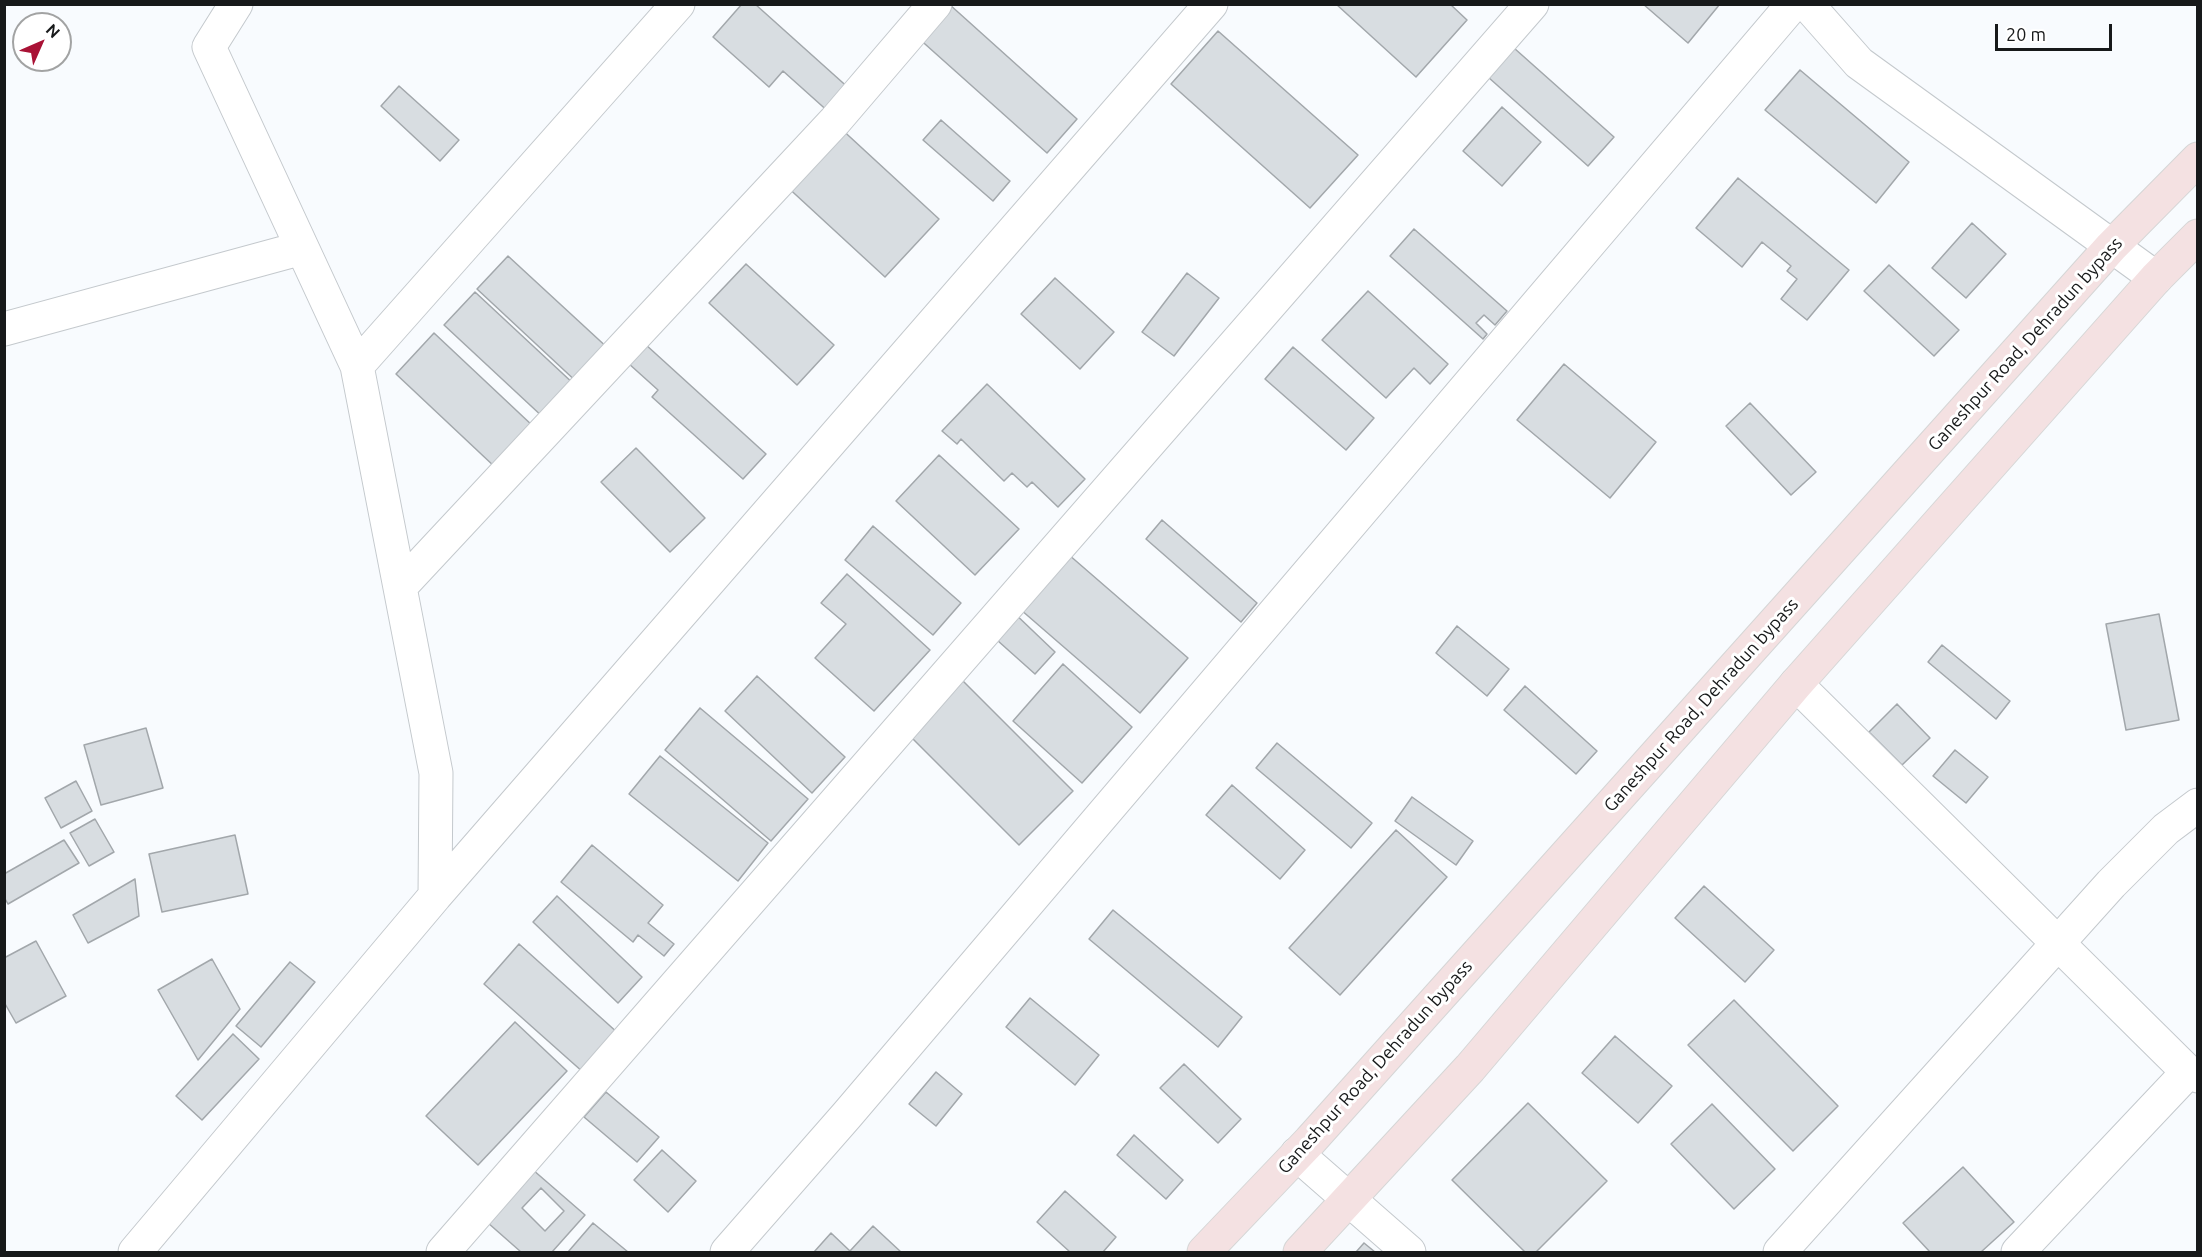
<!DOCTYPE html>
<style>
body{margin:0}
#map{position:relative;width:2202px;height:1257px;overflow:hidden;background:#f8fbfe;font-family:Ubuntu,sans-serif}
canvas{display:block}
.frame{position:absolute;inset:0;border:6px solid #17191a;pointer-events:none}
.north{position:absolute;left:12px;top:12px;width:60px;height:60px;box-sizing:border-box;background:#fff;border:2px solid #a2a3a3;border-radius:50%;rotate:45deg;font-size:16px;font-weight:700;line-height:24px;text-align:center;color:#17191a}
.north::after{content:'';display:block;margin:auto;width:21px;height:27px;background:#a91235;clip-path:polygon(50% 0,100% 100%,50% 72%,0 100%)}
.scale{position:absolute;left:1995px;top:24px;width:117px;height:27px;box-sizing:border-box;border:3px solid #17191a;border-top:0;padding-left:8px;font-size:18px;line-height:21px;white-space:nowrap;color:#17191a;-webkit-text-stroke:4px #fff;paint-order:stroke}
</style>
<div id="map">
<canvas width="2202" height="1257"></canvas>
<div class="frame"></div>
<div class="north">N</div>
<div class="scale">20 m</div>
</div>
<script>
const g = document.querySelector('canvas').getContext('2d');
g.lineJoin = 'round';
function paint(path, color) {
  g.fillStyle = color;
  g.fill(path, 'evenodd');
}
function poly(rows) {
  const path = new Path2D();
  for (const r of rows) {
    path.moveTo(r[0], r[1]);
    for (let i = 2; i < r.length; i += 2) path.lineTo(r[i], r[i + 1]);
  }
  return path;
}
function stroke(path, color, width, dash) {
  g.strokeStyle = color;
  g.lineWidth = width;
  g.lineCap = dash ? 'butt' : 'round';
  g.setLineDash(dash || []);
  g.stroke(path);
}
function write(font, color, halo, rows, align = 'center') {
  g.font = font + ' Ubuntu,sans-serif';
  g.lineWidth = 6;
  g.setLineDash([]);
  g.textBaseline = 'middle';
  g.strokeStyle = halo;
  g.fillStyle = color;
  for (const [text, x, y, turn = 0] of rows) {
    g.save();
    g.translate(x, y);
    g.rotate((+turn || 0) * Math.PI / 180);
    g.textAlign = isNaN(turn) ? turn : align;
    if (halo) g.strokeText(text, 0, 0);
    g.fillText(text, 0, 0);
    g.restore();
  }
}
const building = poly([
 [742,4,755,4,852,91,831,114,783,71,769,87,713,37,742,4],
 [949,4,1077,119,1047,153,916,36,949,4],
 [1336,4,1450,4,1467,20,1416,77,1336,4],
 [1643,4,1720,4,1688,43,1643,4],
 [1218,31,1358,155,1310,208,1171,84,1218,31],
 [1505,40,1614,137,1588,166,1479,69,1505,40],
 [1800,70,1909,162,1876,203,1765,110,1800,70],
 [399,86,459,140,440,161,381,106,399,86],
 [1502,107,1541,142,1502,186,1463,151,1502,107],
 [941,120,1010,181,993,201,923,140,941,120],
 [837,125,939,219,885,277,783,183,837,125],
 [1738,178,1849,270,1807,320,1781,299,1797,279,1787,271,1791,266,1762,242,1742,267,1696,228,1738,178],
 [1972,223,2006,254,1966,298,1932,268,1972,223],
 [1414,229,1507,311,1495,325,1484,315,1476,323,1487,334,1483,339,1390,256,1414,229],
 [508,256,611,351,580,385,477,289,508,256],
 [746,264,834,345,797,385,709,303,746,264],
 [1889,265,1959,330,1934,356,1864,291,1889,265],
 [1187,273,1219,298,1174,356,1142,332,1187,273],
 [1055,278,1114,332,1080,369,1021,314,1055,278],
 [1368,291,1448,364,1430,384,1414,368,1386,398,1322,340,1368,291],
 [475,292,576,386,545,419,444,325,475,292],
 [434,333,534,427,496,468,396,374,434,333],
 [645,344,766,454,743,479,652,397,658,390,628,363,645,344],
 [1293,347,1374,418,1346,450,1265,379,1293,347],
 [1564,364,1656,442,1610,498,1517,420,1564,364],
 [987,384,1085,479,1058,507,1032,482,1027,487,1012,473,1004,481,961,439,957,444,942,431,987,384],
 [1750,403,1816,472,1791,495,1726,426,1750,403],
 [636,448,705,518,670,552,601,482,636,448],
 [939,455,1019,529,975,575,896,501,939,455],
 [1162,520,1257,603,1241,622,1146,539,1162,520],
 [873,526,961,603,933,635,845,560,873,526],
 [1061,548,1188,658,1140,713,1013,603,1061,548],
 [847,574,930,650,874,711,815,658,846,624,821,603,847,574],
 [1010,609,1055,652,1035,674,988,632,1010,609],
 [2159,614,2179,720,2126,730,2106,624,2159,614],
 [1457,626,1509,669,1487,696,1436,653,1457,626],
 [1942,645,2010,701,1996,719,1928,662,1942,645],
 [1063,664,1132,727,1082,783,1013,721,1063,664],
 [757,676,845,757,812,793,725,711,757,676],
 [961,679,1073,791,1019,845,907,733,961,679],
 [1525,686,1597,751,1576,774,1504,710,1525,686],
 [1897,704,1930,738,1902,765,1869,732,1897,704],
 [700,708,808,799,771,841,665,750,700,708],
 [146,728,163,788,101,805,84,745,146,728],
 [1277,743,1372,823,1351,848,1256,768,1277,743],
 [1955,750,1988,777,1966,803,1933,776,1955,750],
 [660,756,768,843,738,881,629,794,660,756],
 [76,781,92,811,61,828,45,798,76,781],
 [1232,785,1305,850,1280,879,1206,815,1232,785],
 [1412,797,1473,841,1456,865,1395,821,1412,797],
 [95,819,114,852,89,866,70,833,95,819],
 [1396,830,1447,877,1340,995,1289,948,1396,830],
 [235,835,248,894,162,912,149,854,235,835],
 [64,840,79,863,8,904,4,897,4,874,64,840],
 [592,845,663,905,648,923,674,944,664,956,638,935,633,942,561,882,592,845],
 [135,879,139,916,88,943,73,915,135,879],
 [1704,886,1774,950,1745,982,1675,918,1704,886],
 [557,896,642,977,618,1003,533,922,557,896],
 [1113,910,1242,1017,1218,1047,1089,939,1113,910],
 [36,941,66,996,16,1023,4,1002,4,958,36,941],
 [519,944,619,1034,584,1073,484,984,519,944],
 [212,959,240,1009,198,1060,158,990,212,959],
 [290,962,315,982,261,1047,236,1026,290,962],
 [1030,998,1099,1055,1075,1085,1006,1027,1030,998],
 [1734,1000,1838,1106,1793,1151,1688,1045,1734,1000],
 [515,1022,567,1071,478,1165,426,1116,515,1022],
 [233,1034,259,1059,202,1120,176,1096,233,1034],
 [1615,1036,1672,1086,1638,1123,1582,1073,1615,1036],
 [1184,1064,1241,1119,1218,1143,1160,1088,1184,1064],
 [936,1072,962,1094,936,1126,909,1104,936,1072],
 [606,1092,659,1137,637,1162,584,1117,606,1092],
 [1528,1103,1607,1181,1536,1252,1525,1252,1452,1180,1528,1103],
 [1712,1104,1775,1169,1734,1209,1671,1144,1712,1104],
 [1134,1135,1183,1180,1166,1199,1117,1155,1134,1135],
 [662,1150,696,1181,668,1212,634,1180,662,1150],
 [525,1163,585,1215,552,1252,521,1252,479,1215,525,1163],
 [541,1188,564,1211,545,1231,522,1208,541,1188],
 [1963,1167,2014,1222,1981,1252,1930,1252,1903,1223,1963,1167],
 [1065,1191,1116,1237,1103,1252,1070,1252,1037,1222,1065,1191],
 [593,1223,628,1252,568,1252,593,1223],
 [873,1226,901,1252,814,1252,831,1233,850,1251,873,1226],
 [1364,1243,1375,1252,1356,1252,1364,1243]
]);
paint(building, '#d8dde1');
stroke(building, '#a2a7ab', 1.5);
const minor = poly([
 [1807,4,1859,63,2156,278],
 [4,329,302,248],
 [357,366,678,4],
 [400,587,835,121,935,4],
 [1796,684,2188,1072,2198,1076],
 [435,896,1211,4],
 [1297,1154,1409,1252],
 [135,1252,435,896,436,773,357,366,209,47,236,4],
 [443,1252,1532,4],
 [727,1252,847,1115,1793,4],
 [1780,1252,2111,884,2166,829,2198,805],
 [2018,1252,2188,1072]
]);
const primary = poly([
 [1204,1252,1310,1141,2111,247,2198,159],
 [1300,1252,1470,1068,1796,684,2156,278,2198,236]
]);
stroke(minor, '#c4c9cd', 35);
stroke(primary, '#d5d6d6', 35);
stroke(minor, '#fff', 33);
stroke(primary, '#f4e1e2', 33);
write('18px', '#17191a', '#fff', [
 ["Ganeshpur Road, Dehradun bypass",2025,344,-48],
 ["Ganeshpur Road, Dehradun bypass",1701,705,-48],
 ["Ganeshpur Road, Dehradun bypass",1375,1067,-48]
]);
</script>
